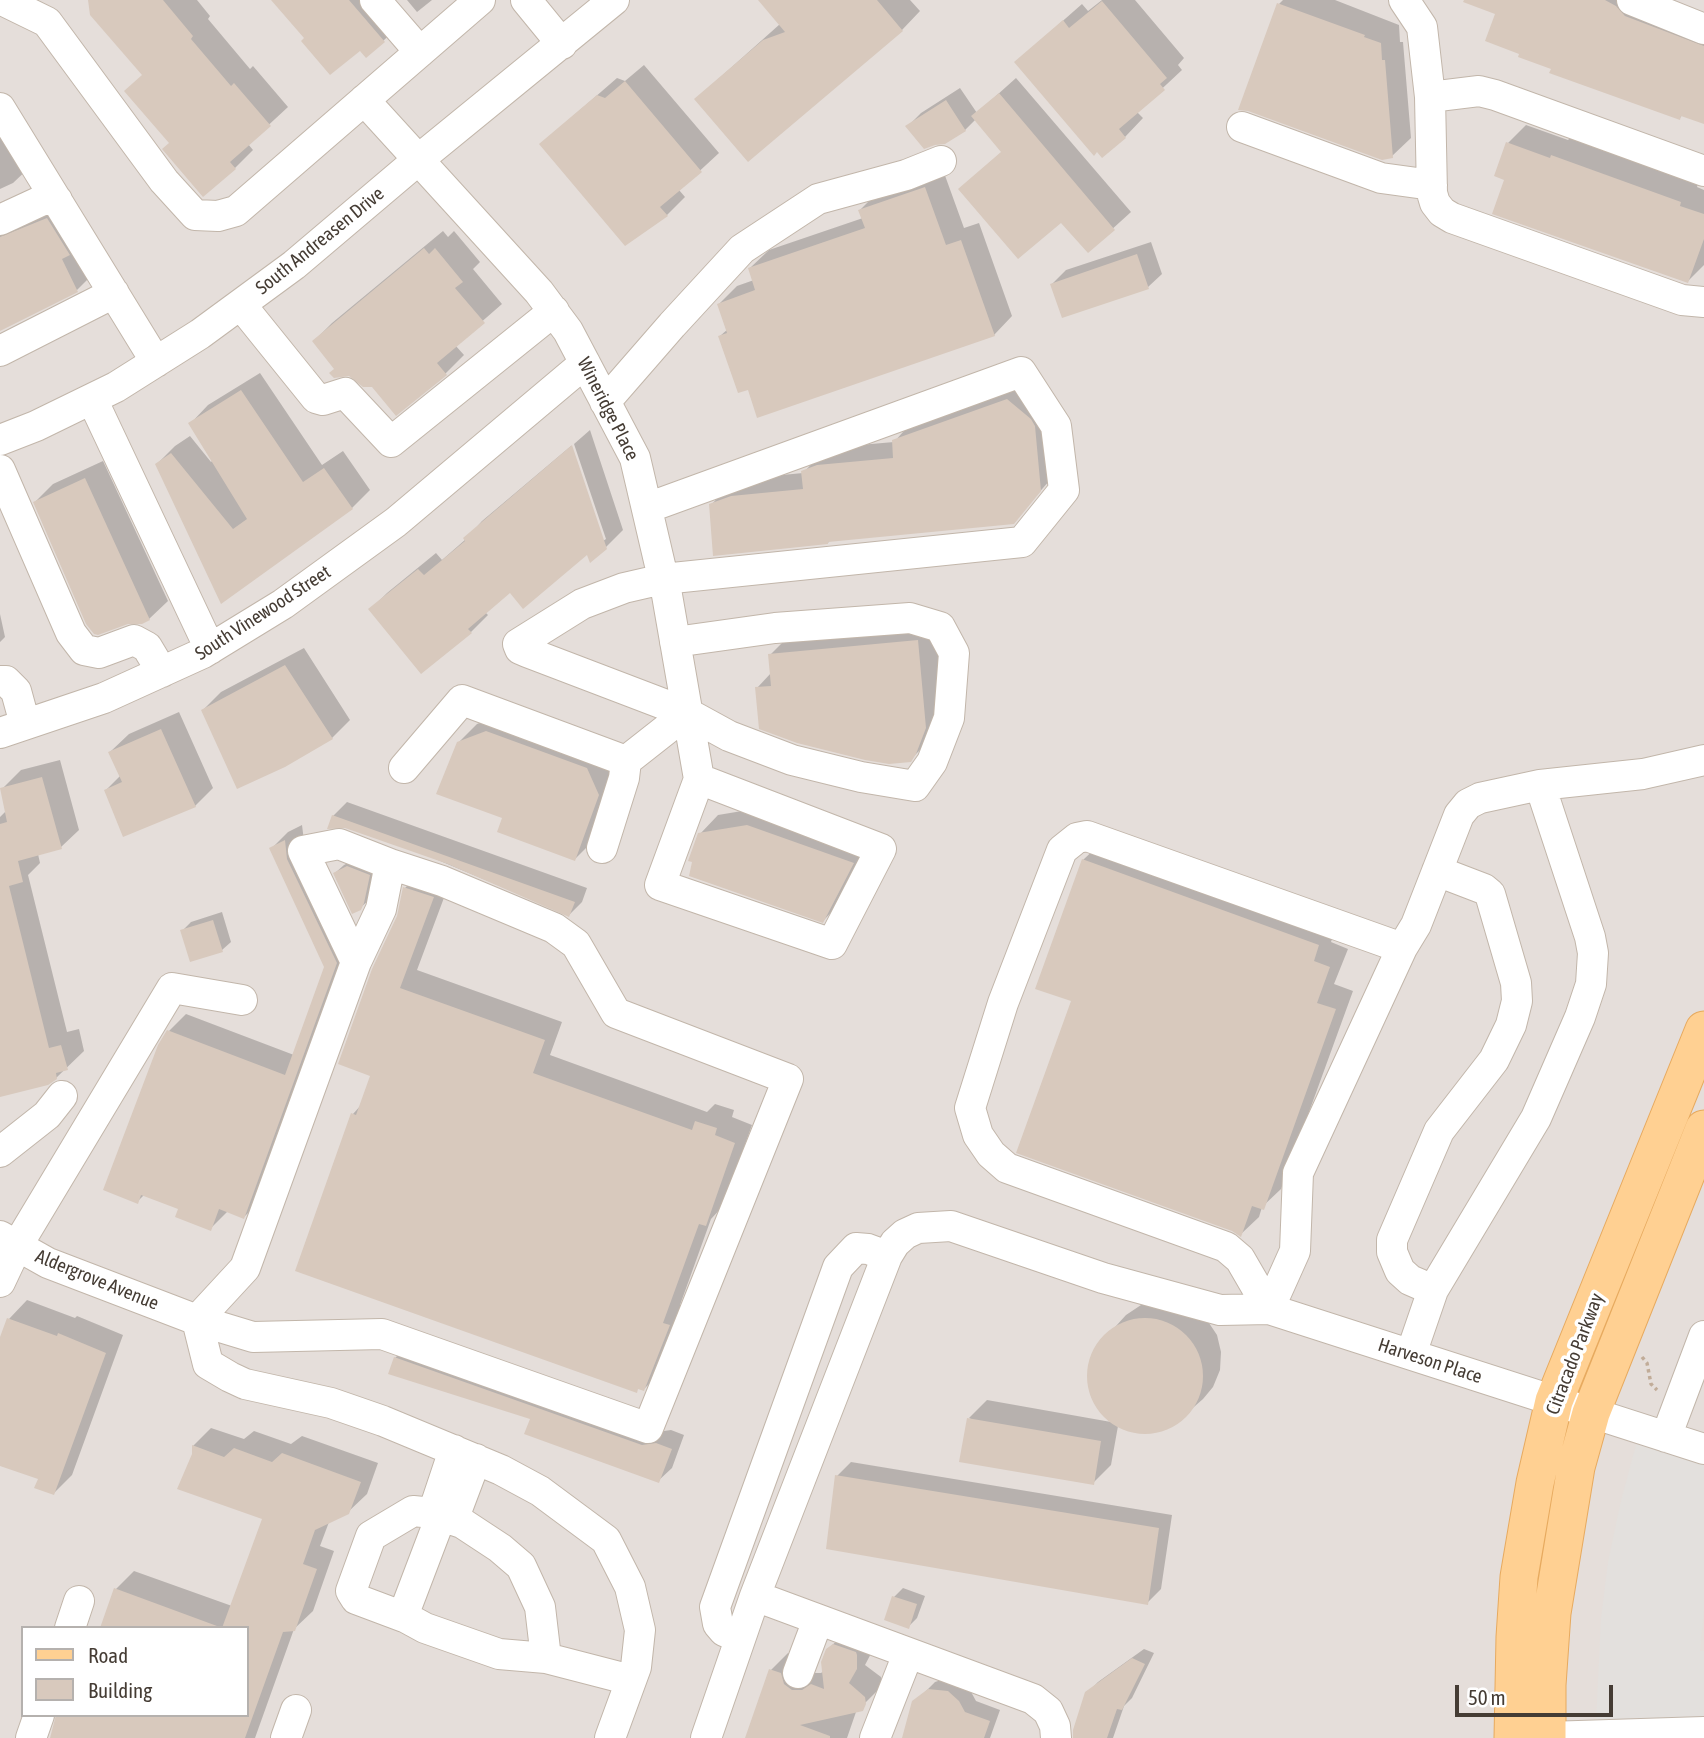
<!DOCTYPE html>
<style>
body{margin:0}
#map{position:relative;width:1704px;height:1738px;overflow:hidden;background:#f3ede5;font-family:"Asap Condensed",sans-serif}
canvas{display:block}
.legend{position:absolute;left:21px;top:1626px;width:228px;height:91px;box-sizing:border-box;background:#fff;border:2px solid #b5b1ae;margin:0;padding:9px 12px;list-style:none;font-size:21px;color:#453c34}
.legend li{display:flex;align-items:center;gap:14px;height:35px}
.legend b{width:35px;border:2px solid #b5b1ae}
.scale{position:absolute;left:1455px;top:1685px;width:158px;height:32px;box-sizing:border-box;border:4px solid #453c34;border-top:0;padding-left:9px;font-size:21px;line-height:24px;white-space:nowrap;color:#453c34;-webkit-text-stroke:5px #fff;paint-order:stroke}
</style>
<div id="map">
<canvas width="1704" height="1738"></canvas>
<ul class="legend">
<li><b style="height:9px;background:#ffd092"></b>Road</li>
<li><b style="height:19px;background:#d8c9bd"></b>Building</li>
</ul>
<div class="scale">50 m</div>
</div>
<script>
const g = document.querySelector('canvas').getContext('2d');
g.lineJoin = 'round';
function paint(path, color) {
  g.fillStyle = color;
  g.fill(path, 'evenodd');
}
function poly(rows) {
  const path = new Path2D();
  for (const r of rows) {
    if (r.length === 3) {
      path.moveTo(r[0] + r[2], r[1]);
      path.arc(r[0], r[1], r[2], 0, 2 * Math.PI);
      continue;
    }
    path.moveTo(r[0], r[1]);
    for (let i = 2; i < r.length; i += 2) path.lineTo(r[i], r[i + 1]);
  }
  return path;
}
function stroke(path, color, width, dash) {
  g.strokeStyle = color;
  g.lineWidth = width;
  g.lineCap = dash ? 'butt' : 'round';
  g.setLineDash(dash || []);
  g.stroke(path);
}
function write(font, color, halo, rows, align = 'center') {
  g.font = font + ' "Asap Condensed",sans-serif';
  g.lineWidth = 7;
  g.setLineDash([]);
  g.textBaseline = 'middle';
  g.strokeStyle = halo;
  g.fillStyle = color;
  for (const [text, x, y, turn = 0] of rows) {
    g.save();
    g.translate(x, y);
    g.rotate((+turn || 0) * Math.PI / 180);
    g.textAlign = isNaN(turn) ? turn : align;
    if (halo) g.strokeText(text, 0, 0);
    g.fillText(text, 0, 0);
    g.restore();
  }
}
paint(poly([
 [0,0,1704,0,1704,1738,0,1738],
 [23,1628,247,1628,247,1715,23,1715]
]), '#e5deda');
paint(poly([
 [1704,1435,1704,1609,1700,1651,1704,1651,1704,1719,1596,1723,1601,1618,1608,1562,1620,1505,1637,1441]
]), '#e3e0dd');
paint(poly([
 [90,0,197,0,210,16,208,19,250,69,253,66,288,107,248,144,253,150,235,168,171,143,143,74],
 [274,0,382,0,402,23,383,41,360,48,306,38],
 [407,0,432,0,417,12],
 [760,0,910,0,920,11,902,30,748,160,696,99,780,24],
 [1102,0,1135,0,1184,58,1178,65,1182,70,1137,112,1143,118,1125,137,1016,62,1082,4,1088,11],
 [1283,0,1335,0,1399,25,1400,42,1403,42,1411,138,1392,156,1279,4],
 [1489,0,1647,0,1704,23,1704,122,1683,114,1680,118,1553,68,1521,53],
 [644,65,719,153,679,190,685,197,667,215,626,243,541,144,617,78,625,81],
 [1016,78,1131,212,1088,251,1062,220,960,189,1003,151,976,119,965,130,945,143,908,126,921,113,960,88,977,113],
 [0,97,32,165,13,183,0,189],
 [1526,125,1568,140,1570,138,1698,184,1697,187,1704,190,1704,265,1688,281,1507,179,1508,143],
 [943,170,964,228,979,223,1012,316,994,335,749,387,720,336,728,329,719,304,737,286,754,280,750,268,769,250,863,218,860,210,878,192],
 [65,200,95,272,77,290,0,330,0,229],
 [443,231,448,237,454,231,480,262,473,269,502,304,455,345,464,355,445,374,373,385,336,368,314,341,332,323],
 [1151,242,1162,274,1148,287,1052,284,1066,270],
 [260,373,322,465,343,451,370,490,352,508,221,601,157,464,175,446,190,436,211,462,213,460,190,424,208,405],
 [1026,382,1058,471,1013,522,830,540,828,543,711,505,729,486,751,478,803,473,822,453,837,447,894,442,912,422],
 [590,430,623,530,606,547,588,552,511,591,485,612,488,615,471,632,370,610,387,593,436,553,442,560,466,539,482,521,571,446,603,541,606,539,574,444],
 [103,461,168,601,149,619,35,502,53,484],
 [0,614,5,637,0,642],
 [935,623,944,709,929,741,910,760,757,688,771,673,770,655,788,637],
 [304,648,350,720,332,738,203,710,221,692],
 [179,712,213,788,195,806,106,790,121,775,110,752,129,734],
 [505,713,605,750,617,776,593,841,575,859,504,817,458,743,477,724],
 [60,760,79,830,61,847,38,854,40,863,28,875,67,1032,79,1029,84,1051,56,1078,0,1096,0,817,6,811,3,788,21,770],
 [347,802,587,888,582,902,569,915,333,816],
 [766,807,871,845,841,902,823,921,700,834,718,815],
 [302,825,304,841,353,945,261,1200,244,1217,228,1211,210,1229,181,1208,145,1194,137,1202,169,1031,186,1014,294,1055,326,967,271,849,288,832],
 [1102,842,1336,926,1331,942,1348,949,1334,984,1353,991,1281,1189,1262,1207,1259,1217,1241,1234,1073,1000,1083,860],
 [357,858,378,866,370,899,360,908,335,873,344,865],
 [423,870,451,879,417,970,562,1022,550,1055,707,1112,715,1104,734,1110,732,1117,752,1125,723,1206,711,1219,680,1305,687,1307,662,1371,644,1389,297,1270,353,1114,362,1104,372,1075,405,888],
 [222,912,231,942,222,950,182,931,191,922],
 [27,1300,75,1318,77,1316,123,1335,72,1475,54,1493,40,1478,0,1464,0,1343,9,1319],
 [1159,1300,1207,1320,1217,1335,1221,1352,1220,1370,1213,1387,1203,1399,1171,1427,1156,1432,1140,1433,1118,1426,1111,1465,1093,1483,969,1418,987,1400,1111,1422,1099,1410,1091,1396,1088,1380,1089,1364,1096,1348,1126,1315,1141,1305],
 [409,1344,657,1432,671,1430,684,1435,672,1468,658,1481,532,1418,395,1358],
 [211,1428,244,1439,254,1431,291,1444,302,1436,378,1463,367,1494,348,1512,329,1522,320,1546,334,1551,313,1611,294,1629,255,1738,51,1738,247,1715,247,1628,102,1628,116,1589,134,1571,232,1606,264,1518,194,1454,193,1446],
 [851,1462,1172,1515,1161,1589,1147,1603,837,1476],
 [903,1588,925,1596,917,1618,908,1627,894,1597],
 [846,1632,875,1646,865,1665,881,1677,883,1685,856,1712,847,1738,747,1738,771,1670,788,1653,798,1656,810,1673,821,1673,824,1671,827,1650],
 [1144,1649,1154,1653,1132,1698,1124,1706,1113,1738,1074,1738,1087,1693,1098,1682],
 [947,1678,970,1690,976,1701,1000,1710,990,1738,917,1738,923,1694,935,1682]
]), '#0003');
paint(poly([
 [88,0,163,0,193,36,191,39,231,86,234,83,271,126,230,162,236,169,203,197,162,149,169,143,124,91,142,75,90,15],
 [271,0,349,0,385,42,366,58,360,51,330,75,301,41,304,38],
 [758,0,877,0,903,31,748,162,694,99,763,40,785,32],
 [1464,0,1605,0,1616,6,1625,16,1704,46,1704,124,1681,116,1680,120,1549,73,1551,69,1518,57,1519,54,1485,41,1495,14,1463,2],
 [1102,1,1167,78,1160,84,1165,90,1119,129,1126,138,1102,158,1097,152,1094,156,1014,62,1063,20,1069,28],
 [1277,3,1365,35,1364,37,1381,43,1382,60,1385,60,1393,158,1382,160,1248,111,1238,110],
 [625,81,702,172,660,207,668,216,625,246,539,144,597,95,605,98],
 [999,93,1115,230,1088,253,1061,223,1018,259,958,189,1001,152,971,116],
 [946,100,966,131,945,144,935,145,924,149,905,126],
 [1506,142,1550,158,1551,155,1681,202,1680,206,1704,214,1704,239,1688,283,1492,214,1504,180,1494,176],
 [925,187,946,245,961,240,995,336,757,418,748,390,738,393,718,336,727,333,717,304,755,290,748,268,865,228,858,210],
 [47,218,70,255,62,259,78,292,0,331,0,237],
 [424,248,429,254,435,248,463,282,455,288,485,323,437,363,447,375,396,416,372,387,363,387,349,376,334,378,329,373,334,369,312,341],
 [1137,254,1149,289,1062,318,1050,284],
 [241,390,303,482,324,468,353,509,221,604,155,464,171,453,233,529,247,519,188,423],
 [1007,399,1031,419,1035,426,1041,491,1014,524,828,542,828,544,713,556,709,504,731,496,803,489,801,471,817,465,893,458,892,440],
 [572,445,607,549,590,563,587,555,523,609,510,593,468,629,472,633,421,674,368,609,418,569,424,575,465,541,463,538],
 [85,478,150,620,142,624,128,624,98,635,94,634,86,624,33,502],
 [918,640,926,728,916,754,911,762,889,764,865,760,797,743,759,729,755,687,771,686,768,654],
 [285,665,333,739,285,767,237,789,201,710],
 [161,729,196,807,123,837,104,790,122,782,108,752],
 [486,731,587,768,599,795,575,861,497,832,502,818,436,794,457,742],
 [42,777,62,849,18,861,23,882,9,886,49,1048,61,1045,68,1070,56,1073,57,1079,48,1085,0,1097,0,824,7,822,0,788],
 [332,815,575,902,569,917,448,864,345,828,327,829],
 [747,825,854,863,823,923,689,876,692,862,688,861,698,833],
 [285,840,287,859,337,963,244,1219,219,1209,211,1231,175,1217,178,1209,141,1195,138,1204,103,1190,158,1045,167,1030,285,1075,324,967,269,848],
 [1082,859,1319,945,1314,961,1330,967,1317,1003,1336,1009,1264,1210,1252,1206,1241,1237,1232,1231,1016,1153,1071,1001,1035,989],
 [347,866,370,875,364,903,361,910,352,914,333,873],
 [403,887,434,897,400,988,545,1040,533,1073,692,1130,695,1121,717,1128,715,1135,735,1143,706,1226,699,1224,663,1323,670,1325,644,1391,638,1389,637,1393,295,1271,351,1113,356,1115,370,1076,338,1064,372,969,397,916],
 [213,920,223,952,190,962,180,930],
 [1145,1376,58],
 [7,1318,57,1336,58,1333,106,1353,54,1495,34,1488,38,1479,0,1466,0,1337],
 [394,1357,642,1445,656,1443,672,1449,659,1483,524,1434,530,1419,388,1374],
 [967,1418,1101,1441,1094,1485,959,1462],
 [192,1445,224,1457,234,1448,272,1462,282,1453,361,1482,349,1514,315,1530,303,1564,317,1569,295,1631,283,1632,245,1738,50,1738,56,1715,247,1715,247,1628,222,1628,262,1519,177,1489,192,1454],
 [835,1475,1159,1528,1148,1605,826,1549],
 [114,1588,217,1626,217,1628,100,1628],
 [892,1596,917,1604,909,1629,884,1620],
 [833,1644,856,1652,857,1655,857,1669,849,1683,865,1697,866,1704,863,1711,800,1725,830,1736,830,1738,745,1738,769,1669,781,1673,784,1684,792,1690,802,1690,811,1684,824,1689,821,1662,826,1649],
 [1132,1658,1145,1664,1122,1710,1117,1709,1107,1738,1073,1738,1073,1730,1085,1692],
 [928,1689,948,1691,959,1701,965,1712,990,1721,984,1738,902,1738,912,1701]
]), '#d8c9bd');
const minor = poly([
 [2,0,47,22,164,181,195,215,218,216,236,211,480,0],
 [375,0,420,52],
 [526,0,562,44],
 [1404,0,1422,27,1430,97,1432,193,1435,203,1442,212,1452,218,1682,300,1704,302],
 [1632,0,1704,29],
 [1430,97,1479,91,1495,95,1704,171],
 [364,100,539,292,568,331,635,458,667,595,699,779,660,885,832,944,881,849,699,779],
 [0,108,156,362],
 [1242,127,1381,178,1432,185],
 [0,220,43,200,57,200],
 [241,305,316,398,323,400,345,393,391,442,554,311],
 [0,351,114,293],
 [92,399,210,649],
 [605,402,672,325,742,249,818,199,906,175,941,161],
 [0,440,36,426,116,387,200,334,294,265,418,160,614,0],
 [0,470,71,633,84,650,99,653,134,640,147,647,162,672],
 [647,508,1021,372,1056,426,1064,490,1022,542,663,579,624,588,582,604,518,644,520,649,527,652,687,713,729,736,792,760,861,777,915,786,932,762,949,718,954,653,940,627,910,618,775,628,675,642],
 [0,681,6,681,16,691,25,724],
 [0,733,104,698,203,653,283,604,396,522,585,363],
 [404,768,462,700,626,761,687,713],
 [602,848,624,778,626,761],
 [0,1152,47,1115,62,1096],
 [0,1236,48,1263,197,1320,253,1337,382,1334,648,1428,788,1079,616,1013,576,944,554,928,442,881,390,864],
 [0,1282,17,1246,172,988,242,1000],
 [1433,1290,1410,1280,1400,1271,1392,1252,1392,1240,1439,1131,1494,1060,1511,1025,1517,1001,1516,983,1490,894,1484,889,1437,871],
 [1269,1309,1240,1259,1226,1247,1007,1168,991,1154,978,1135,970,1108,1003,1003,1062,850,1077,838,1087,836,1402,948],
 [1269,1309,1295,1251,1298,1173,1402,948,1416,925,1459,815,1468,804,1480,798,1540,785,1643,774,1704,760],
 [197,1320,245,1268,356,962,303,851,339,844,390,864,381,909,356,962],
 [197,1320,208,1364,230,1377,245,1384,331,1403,383,1421,501,1470,540,1491,606,1540,630,1587,640,1630,636,1667,610,1738],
 [1411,1354,1433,1290,1536,1118,1580,1017,1591,984,1593,953,1590,937,1540,785],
 [1666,1437,1704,1336],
 [476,1459,453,1520,462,1523,500,1548,521,1566,540,1607,546,1658,631,1680],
 [453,1520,441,1516,403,1616,425,1628,499,1654,546,1658],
 [755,1596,1033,1699,1048,1711,1055,1726,1056,1738],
 [404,1617,356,1599,351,1591,371,1536,413,1511,433,1513,454,1450],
 [70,1628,79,1601],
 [740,1638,724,1631,718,1624,715,1607,838,1267,856,1248,868,1249,887,1256],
 [798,1673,818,1620],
 [1547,1737,1704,1732],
 [31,1738,39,1715],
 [286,1738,296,1710],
 [706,1738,755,1596,887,1256,895,1243,905,1234,918,1228,951,1226,1103,1278,1220,1310,1269,1309,1704,1449],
 [875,1738,908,1654]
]);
const major = poly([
 [1513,1738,1515,1637,1519,1577,1535,1483,1554,1401,1704,1030],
 [1547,1738,1547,1685,1552,1613,1576,1467,1591,1413,1704,1129]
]);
stroke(minor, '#c2b6aa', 32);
stroke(major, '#e7aa5f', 39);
stroke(poly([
 [1642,1357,1647,1363,1651,1384,1657,1390]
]), '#c1ac98', 3.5, [3.5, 3.5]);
stroke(minor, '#fff', 30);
stroke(major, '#ffd092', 37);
write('19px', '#453c34', '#fff', [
 ["South Andreasen Drive",320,241,-39],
 ["Wineridge Place",608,409,63],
 ["South Vinewood Street",263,613,-33],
 ["Aldergrove Avenue",97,1280,22],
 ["Citracado Parkway",1575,1354,-69],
 ["Harveson Place",1430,1361,18]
]);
</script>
